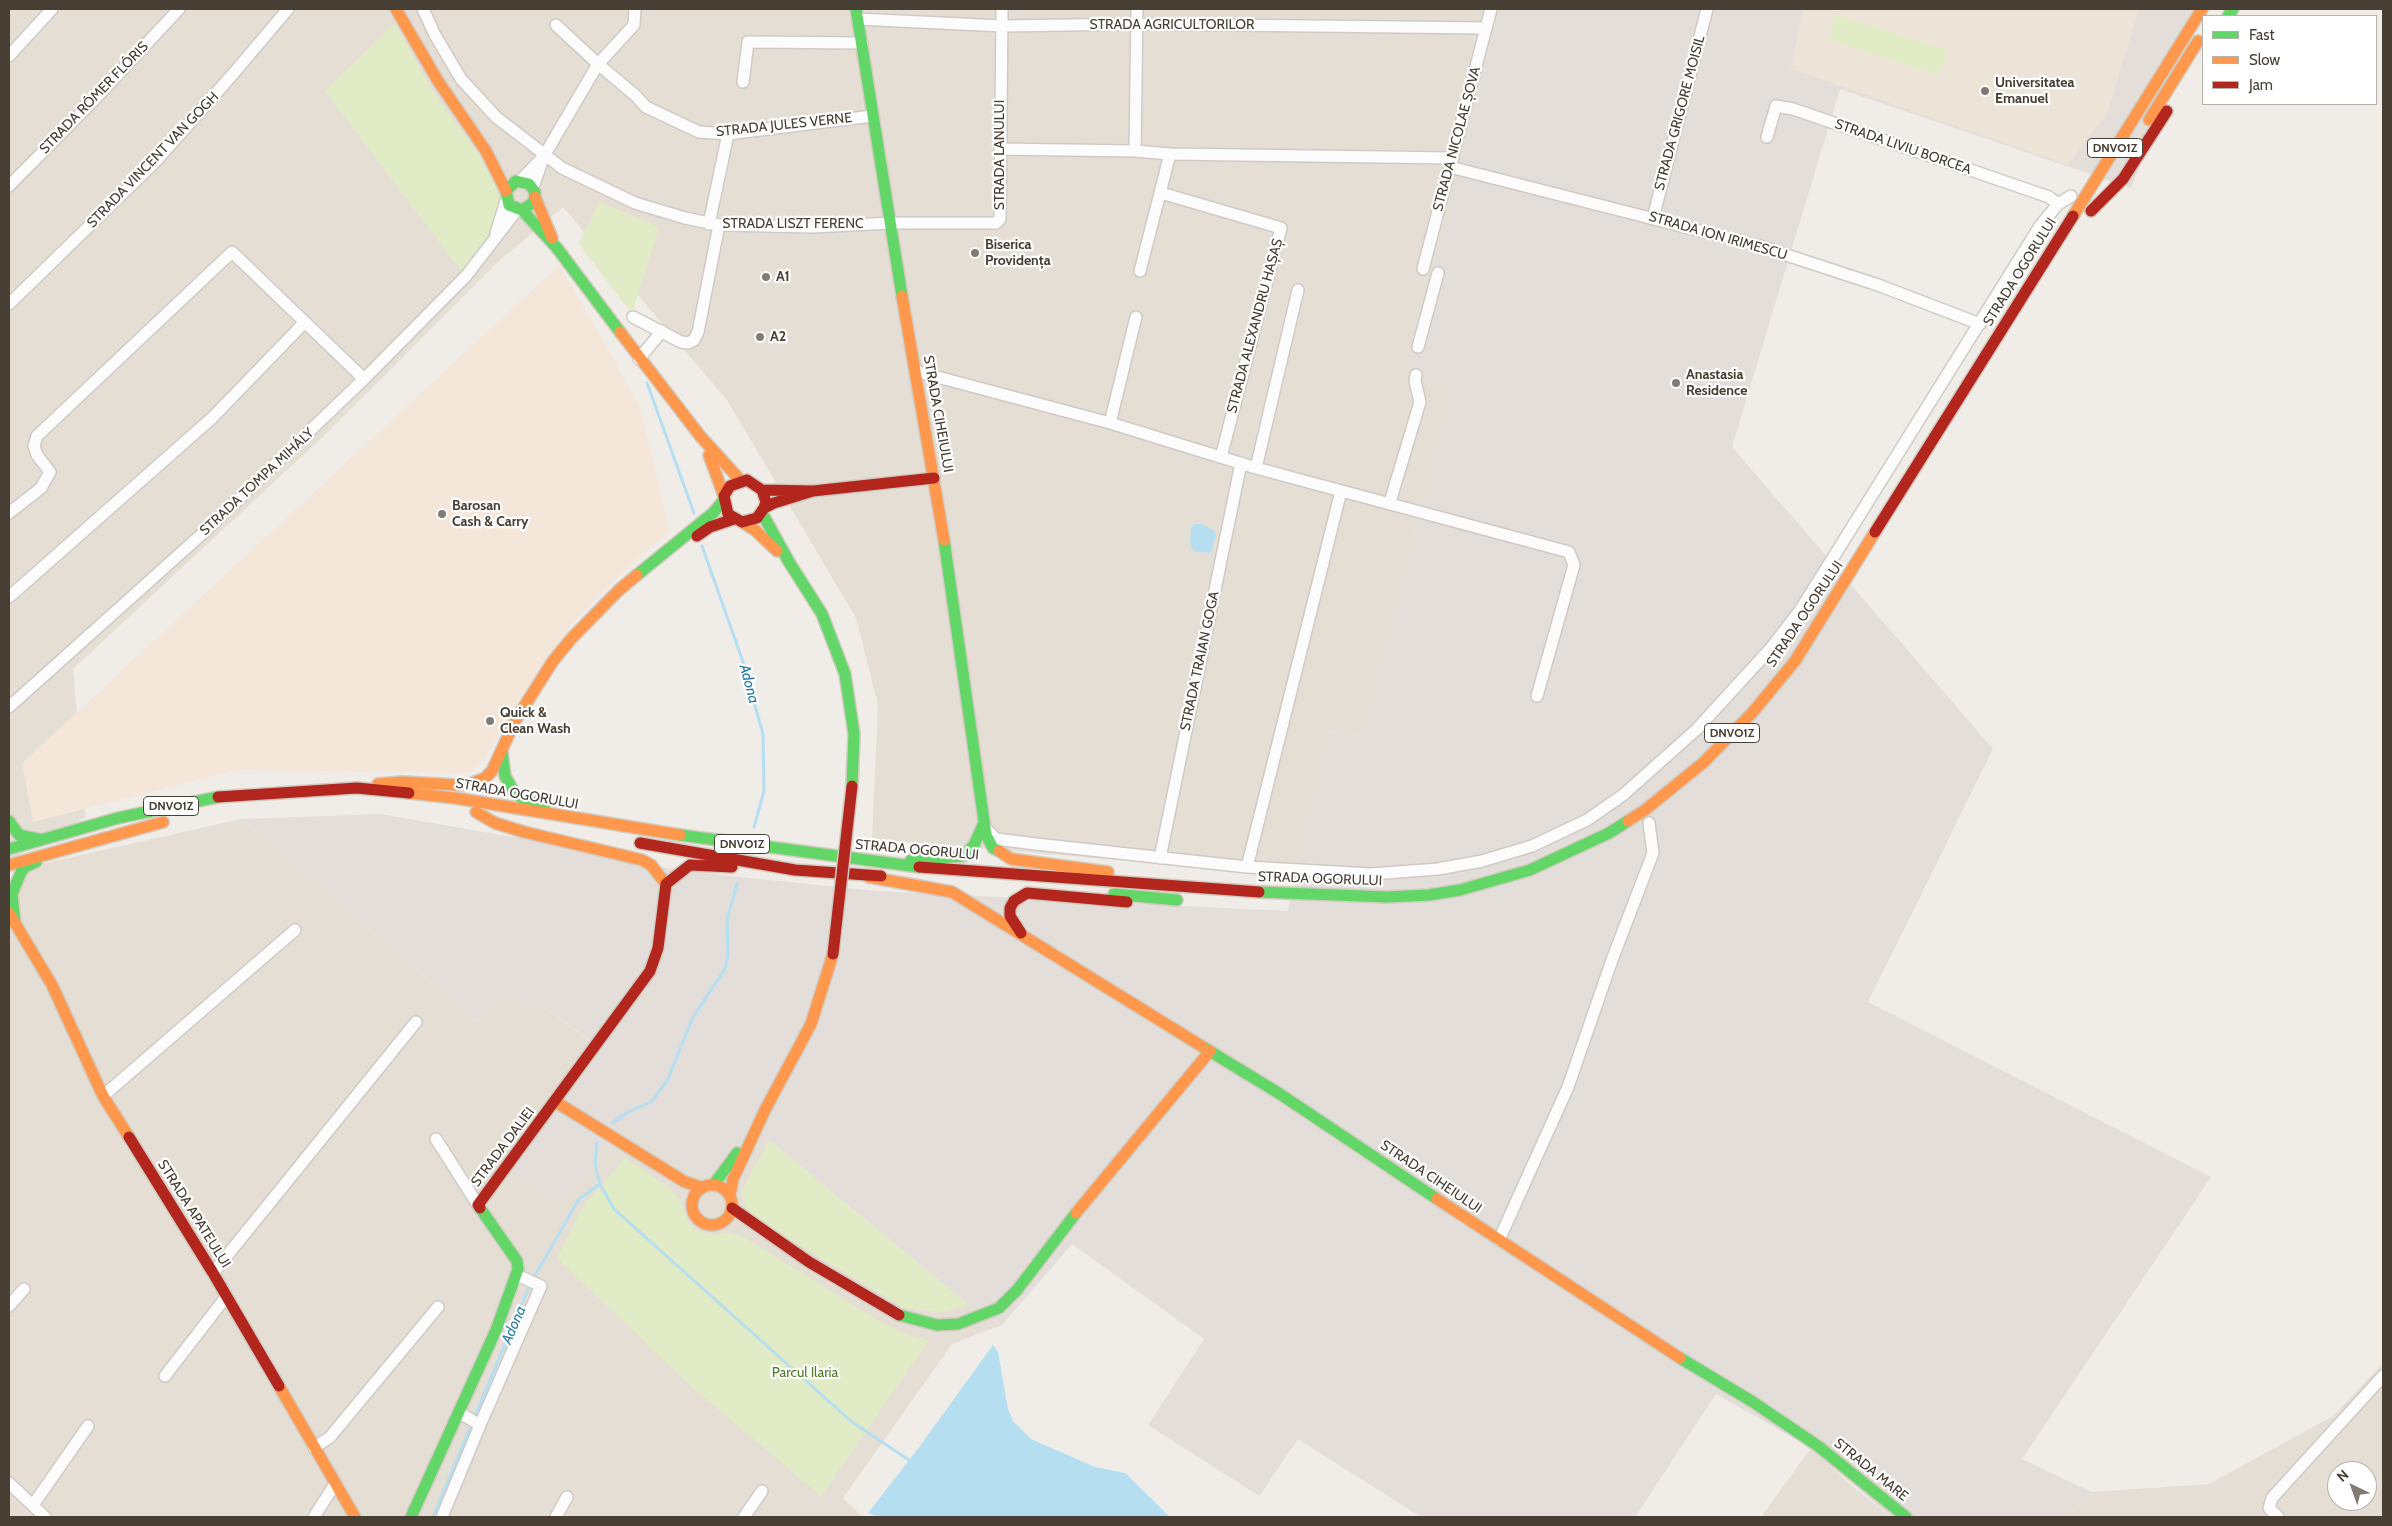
<!DOCTYPE html>
<meta charset="utf-8">
<style>
body{margin:0}
#map{position:relative;width:2392px;height:1526px;overflow:hidden;background:#f0ede8;font-family:Cabin,sans-serif}
canvas{display:block}
.frame{position:absolute;inset:0;border:10px solid #473e34;pointer-events:none}
.legend{position:absolute;left:2202px;top:15px;width:175px;height:90px;box-sizing:border-box;background:#fff;border:1px solid #b5b2ae;margin:0;padding:6px 9px;list-style:none;font-size:15px;color:#473e34}
.legend li{display:flex;align-items:center;gap:10px;height:25px}
.legend b{width:25px;border:1px solid #b5b2ae}
.north{position:absolute;left:2327px;top:1461px;width:50px;height:50px;box-sizing:border-box;background:#fff;border:1px solid #b5b2ae;border-radius:50%;rotate:318deg;font-size:14px;font-weight:700;line-height:20px;text-align:center;color:#473e34}
.north::after{content:'';display:block;margin:auto;width:18px;height:22px;background:#827b73;clip-path:polygon(50% 0,100% 100%,50% 72%,0 100%)}
</style>
<div id="map">
<canvas width="2392" height="1526"></canvas>
<div class="frame"></div>
<ul class="legend">
<li><b style="height:6px;background:#63d668"></b>Fast</li>
<li><b style="height:6px;background:#ff974d"></b>Slow</li>
<li><b style="height:6px;background:#b3261e"></b>Jam</li>
</ul>
<div class="north">N</div>
</div>
<script>
const g = document.querySelector('canvas').getContext('2d');
g.lineJoin = 'round';
function paint(path, color) {
  g.fillStyle = color;
  g.fill(path, 'evenodd');
}
function poly(rows) {
  const path = new Path2D();
  for (const r of rows) {
    if (r.length === 3) {
      path.moveTo(r[0] + r[2], r[1]);
      path.arc(r[0], r[1], r[2], 0, 2 * Math.PI);
      continue;
    }
    path.moveTo(r[0], r[1]);
    for (let i = 2; i < r.length; i += 2) path.lineTo(r[i], r[i + 1]);
  }
  return path;
}
function stroke(path, color, width, dash) {
  g.strokeStyle = color;
  g.lineWidth = width;
  g.lineCap = dash ? 'butt' : 'round';
  g.setLineDash(dash || []);
  g.stroke(path);
}
function write(font, color, halo, rows, align = 'center') {
  g.font = font + ' Cabin,sans-serif';
  g.lineWidth = 4.5;
  g.setLineDash([]);
  g.textBaseline = 'middle';
  g.strokeStyle = halo;
  g.fillStyle = color;
  for (const [text, x, y, turn = 0] of rows) {
    g.save();
    g.translate(x, y);
    g.rotate((+turn || 0) * Math.PI / 180);
    g.textAlign = isNaN(turn) ? turn : align;
    if (halo) g.strokeText(text, 0, 0);
    g.fillText(text, 0, 0);
    g.restore();
  }
}
paint(poly([
 [9,9,1500,9,1408,369,1452,388,1363,736,1330,732,1295,875,872,839,878,705,856,618,727,400,563,207,498,262,327,433,73,669,86,817,9,861],
 [241,819,477,1022,502,991,531,1013,539,1003,593,1044,561,1205,623,1127,704,1177,769,1140,969,1305,1002,1325,952,1344,843,1498,863,1517,9,1517,9,881,41,864],
 [2383,1363,2383,1517,2068,1517,2091,1492,2209,1484,2333,1416],
 [2337,1471,2367,1471,2367,1501,2337,1501],
 [1811,1448,1856,1489,1891,1517,1761,1517]
]), '#e5ded5');
paint(poly([
 [559,265,606,345,640,408,670,531,627,568,574,620,484,759,471,773,237,770,33,822,22,763]
]), '#f4e7da');
paint(poly([
 [1500,9,2200,9,2131,188,1840,89,1732,447,1993,749,1868,1002,2211,1177,2022,1459,2091,1492,2068,1517,1891,1517,1811,1448,1716,1394,1635,1517,1421,1517,1298,1439,1259,1496,1148,1425,1204,1339,1072,1244,1002,1325,969,1305,769,1140,704,1177,623,1127,561,1205,501,1164,593,1043,539,1003,531,1014,502,991,477,1022,241,819,380,814,525,839,626,863,721,875,877,891,1288,911,1295,875,1330,732,1363,736,1452,388,1407,369]
]), '#e3ded9');
paint(poly([
 [1803,9,2139,9,2107,114,2068,165,1791,69]
]), '#ece4d7');
paint(poly([
 [1836,15,1948,50,1939,75,1829,40],
 [395,23,433,92,475,149,495,182,499,198,497,215,486,240,462,272,325,91],
 [599,202,659,227,632,314,579,244],
 [769,1140,969,1305,943,1312,905,1308,750,1216,744,1204,742,1194,745,1184],
 [626,1158,672,1190,680,1200,688,1222,698,1232,713,1235,731,1233,747,1239,882,1323,905,1334,929,1340,821,1496,693,1388,557,1258,584,1205]
]), '#e1ecc6');
paint(poly([
 [1194,524,1201,524,1214,530,1216,535,1211,553,1194,552,1190,544,1191,528],
 [993,1345,998,1352,1008,1409,1013,1421,1031,1439,1095,1467,1125,1473,1170,1517,878,1517,868,1513,920,1446]
]), '#b5dff1');
stroke(poly([
 [647,383,694,513],
 [702,546,742,659,763,734,764,791,754,827],
 [612,1123,626,1113,651,1102,667,1081,693,1017,725,969,728,956,727,920,737,884],
 [600,1184,614,1209,852,1422,912,1462],
 [533,1279,579,1199,600,1184,595,1164,597,1143],
 [474,1418,530,1285],
 [433,1517,472,1423]
]), '#b5dff1', 3);
const street = poly([
 [423,9,435,35,461,79,496,117,562,168,635,203,685,218,719,225,813,227,890,223,996,223,1000,219,1002,9],
 [858,19,1002,26,1136,24,1486,28],
 [556,25,598,64,636,96,646,107,699,132,728,134,872,116],
 [9,56,52,9],
 [743,82,748,42,862,43],
 [1767,137,1776,106,1793,109,2049,197,2058,204],
 [1000,149,1135,151,1170,154,1453,158],
 [1135,151,1137,9],
 [1450,167,1756,245,1878,285,1980,324],
 [520,181,541,159],
 [9,186,94,100,179,9],
 [533,187,544,156,598,64,634,25,635,9],
 [1161,193,1281,228,1221,457],
 [1653,218,1707,9],
 [709,224,728,134],
 [496,233,506,201],
 [1423,269,1491,9],
 [1140,271,1170,154],
 [9,304,156,161,233,74,288,9],
 [633,317,681,342,688,343,694,340,698,332,719,225],
 [1418,347,1438,273],
 [639,359,662,331],
 [915,371,1110,423,1256,468,1569,552,1574,565,1537,696],
 [1110,423,1136,317],
 [1256,468,1298,290],
 [1390,502,1420,402,1415,381,1416,375],
 [9,513,41,488,50,472,37,455,34,446,37,436,232,252,364,379],
 [9,597,212,418,305,322],
 [9,707,202,534,364,379,466,276,517,210],
 [986,829,996,839,1036,844,1247,867,1371,874,1438,869,1482,861,1532,846,1587,820,1623,795,1697,729,1771,648,1801,609,2040,226,2058,204,2071,196],
 [1160,858,1241,463],
 [1247,867,1341,491],
 [103,1096,295,930],
 [436,1139,478,1205],
 [1499,1240,1568,1087,1612,960,1653,853,1649,823],
 [213,1273,416,1022],
 [9,1306,24,1289],
 [165,1376,226,1297],
 [460,1413,480,1425],
 [314,1448,330,1437,438,1307],
 [9,1483,45,1517],
 [33,1505,88,1426],
 [314,1517,335,1484],
 [442,1517,480,1425,541,1286,517,1275],
 [556,1517,567,1497],
 [744,1517,762,1491],
 [2278,1517,2269,1508,2272,1498,2383,1376]
]);
const fast = poly([
 [856,9,902,296],
 [2228,16,2233,9],
 [522,210,534,202,535,192,529,184,516,181,506,191,509,205,522,210,557,248,620,332],
 [762,513,789,562,822,614,845,674,854,734,852,786],
 [944,540,986,835,993,848,999,851],
 [637,575,713,513,724,500],
 [502,752,505,776,514,792,522,798,544,807],
 [9,821,19,835,38,839],
 [680,835,919,867],
 [9,849,118,818,218,797],
 [911,860,963,856,974,845,983,825],
 [1259,892,1387,897,1429,895,1460,890,1530,870,1609,833,1628,821],
 [1114,894,1177,900],
 [15,923,12,894,21,872,25,867,36,862],
 [1203,1047,1280,1094,1437,1199],
 [714,1184,737,1153],
 [899,1315,937,1325,958,1324,999,1308,1017,1290,1076,1213],
 [1680,1358,1753,1402,1818,1446,1906,1517],
 [411,1517,496,1330,518,1269,517,1261,480,1208]
]);
const slow = poly([
 [396,9,438,81,486,151,506,191],
 [2149,120,2198,41],
 [535,197,552,238],
 [2073,216,2202,9],
 [902,296,944,540],
 [620,332,701,437,741,481],
 [709,455,724,496],
 [742,522,755,530,777,551],
 [378,784,402,782,458,785,470,784,485,778,492,771,515,721,553,661,571,639,619,590,637,575],
 [409,793,455,798,680,835],
 [476,812,495,823,524,832,642,860,651,865,666,884],
 [1628,821,1645,810,1704,762,1752,713,1795,661,1875,532],
 [999,851,1011,859,1108,872],
 [9,865,163,822],
 [869,877,952,892,1203,1047],
 [9,913,52,985,103,1096,129,1137],
 [556,1102,685,1182,701,1187],
 [712,1205,20],
 [730,1195,733,1179,765,1110,811,1024,833,954],
 [1437,1199,1680,1358],
 [1076,1213,1210,1051],
 [279,1386,355,1517]
]);
const jam = poly([
 [2091,211,2123,179,2167,111],
 [762,490,813,491,934,478],
 [764,508,766,502,762,490,747,480,730,486,724,496,728,514,742,522,757,518,764,508,774,503,813,491],
 [1875,532,2073,216],
 [697,536,710,527,734,519],
 [218,797,357,788,409,793],
 [640,843,795,870,881,876],
 [919,867,1259,892],
 [1021,933,1010,916,1010,908,1014,901,1027,893,1127,902],
 [129,1137,213,1273,279,1386],
 [480,1208,478,1205,650,971,658,948,666,884,690,865,732,867],
 [732,1208,809,1262,899,1315]
]);
stroke(street, '#cecbc6', 14);
stroke(fast, '#d2cbc0', 14);
stroke(slow, '#d2cbc0', 14);
stroke(jam, '#d2cbc0', 14);
stroke(street, '#fdfcfc', 11);
stroke(fast, '#63d668', 11);
stroke(slow, '#ff974d', 11);
stroke(jam, '#b3261e', 11);
const jamBridge = poly([
 [833,954,852,786]
]);
stroke(jamBridge, '#d2cbc0', 14, []);
stroke(jamBridge, '#b3261e', 11);
for (const [x, y, r, color] of [
 [1985,91,5,"#827b73"],
 [975,253,5,"#827b73"],
 [766,277,5,"#827b73"],
 [760,337,5,"#827b73"],
 [1676,383,5,"#827b73"],
 [442,514,5,"#827b73"],
 [490,721,5,"#827b73"]
]) {
  const dot = new Path2D();
  dot.arc(x, y, r, 0, 2 * Math.PI);
  g.fillStyle = color;
  g.fill(dot);
  stroke(dot, '#fff', 2);
}
for (const [x, y, w] of [
 [2115,148,55],
 [1732,733,55],
 [171,806,55],
 [742,844,55]
]) {
  const box = new Path2D();
  box.roundRect(x - w / 2, y - 9.5, w, 19, 4);
  g.fillStyle = '#fff';
  g.fill(box);
  stroke(box, '#473e34', 1);
}
write('bold 12px', '#473e34', null, [
 ["DNVO1Z",2115,148],
 ["DNVO1Z",1732,733],
 ["DNVO1Z",171,806],
 ["DNVO1Z",742,844]
]);
write('14px', '#473e34', '#fff', [
 ["STRADA AGRICULTORILOR",1172,25],
 ["STRADA RÓMER FLÓRIS",94,98,-46],
 ["STRADA GRIGORE MOISIL",1680,113,-75],
 ["STRADA JULES VERNE",784,125,-6],
 ["STRADA NICOLAE ȘOVA",1457,139,-75],
 ["STRADA LIVIU BORCEA",1903,147,19],
 ["STRADA LANULUI",1000,155,-90],
 ["STRADA VINCENT VAN GOGH",153,160,-46],
 ["STRADA LISZT FERENC",793,224],
 ["STRADA ION IRIMESCU",1718,236,16],
 ["STRADA OGORULUI",2020,272,-58],
 ["STRADA ALEXANDRU HAȘAȘ",1255,326,-75],
 ["STRADA CIHEIULUI",938,414,80],
 ["STRADA TOMPA MIHÁLY",257,482,-43],
 ["STRADA OGORULUI",1805,614,-56],
 ["STRADA TRAIAN GOGA",1200,661,-78],
 ["STRADA OGORULUI",517,794,10],
 ["STRADA OGORULUI",917,850,5],
 ["STRADA OGORULUI",1320,879,2],
 ["STRADA DALIEI",503,1147,-53],
 ["STRADA CIHEIULUI",1431,1177,34],
 ["STRADA APATEULUI",194,1214,58],
 ["STRADA MARE",1871,1470,39]
]);
write('bold 14px', '#473e34', '#fff', [
 ["Universitatea",1995,83],
 ["Emanuel",1995,99],
 ["Biserica",985,245],
 ["Providența",985,261],
 ["A1",776,277],
 ["A2",770,337],
 ["Anastasia",1686,375],
 ["Residence",1686,391],
 ["Barosan",452,506],
 ["Cash & Carry",452,522],
 ["Quick &",500,713],
 ["Clean Wash",500,729]
], 'left');
write('14px', '#4d7d23', '#fff', [
 ["Parcul Ilaria",805,1373]
]);
write('italic 15px', '#247ea9', '#fff', [
 ["Adona",749,684,75],
 ["Adona",514,1325,-67]
]);
</script>
